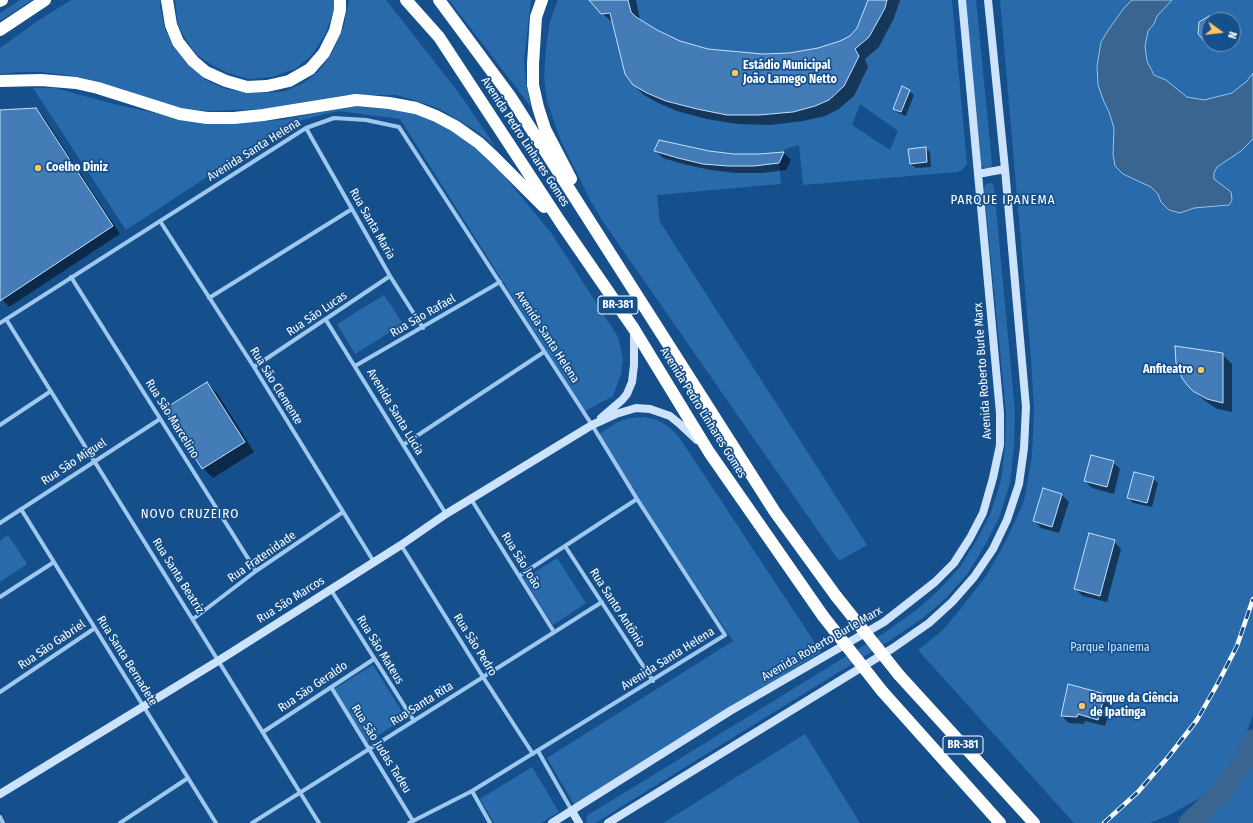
<!DOCTYPE html>
<meta charset="utf-8">
<style>
body{margin:0}
#map{position:relative;width:1253px;height:823px;overflow:hidden;background:#16508c;font-family:"Fira Sans Condensed",sans-serif}
canvas{display:block}
.north{position:absolute;left:1201px;top:12px;width:40px;height:40px;box-sizing:border-box;background:#16508c;border:1px solid #7396ba;border-radius:50%;rotate:105deg;font-size:11px;font-weight:700;line-height:16px;text-align:center;color:#fff}
.north::after{content:'';display:block;margin:auto;width:14px;height:18px;background:#ffc85d;clip-path:polygon(50% 0,100% 100%,50% 72%,0 100%)}
</style>
<div id="map">
<canvas width="1253" height="823"></canvas>
<div class="north">N</div>
</div>
<script>
const g = document.querySelector('canvas').getContext('2d');
g.lineJoin = 'round';
function paint(path, color) {
  g.fillStyle = color;
  g.fill(path, 'evenodd');
}
function poly(rows) {
  const path = new Path2D();
  for (const r of rows) {
    path.moveTo(r[0], r[1]);
    for (let i = 2; i < r.length; i += 2) path.lineTo(r[i], r[i + 1]);
  }
  return path;
}
function stroke(path, color, width, dash) {
  g.strokeStyle = color;
  g.lineWidth = width;
  g.lineCap = dash ? 'butt' : 'round';
  g.setLineDash(dash || []);
  g.stroke(path);
}
function write(font, color, halo, rows, align = 'center') {
  g.font = font + ' "Fira Sans Condensed",sans-serif';
  g.lineWidth = 3.5;
  g.setLineDash([]);
  g.textBaseline = 'middle';
  g.strokeStyle = halo;
  g.fillStyle = color;
  for (const [text, x, y, turn = 0] of rows) {
    g.save();
    g.translate(x, y);
    g.rotate((+turn || 0) * Math.PI / 180);
    g.textAlign = isNaN(turn) ? turn : align;
    if (halo) g.strokeText(text, 0, 0);
    g.fillText(text, 0, 0);
    g.restore();
  }
}
paint(poly([
 [20,0,32,0,0,21,0,13],
 [71,0,161,0,160,5,165,29,172,44,187,64,204,79,223,88,247,93,268,93,285,91,302,84,319,71,332,53,344,26,349,0,386,0,459,93,495,146,475,130,440,109,417,101,396,95,347,95,261,109,207,111,186,109,161,103,101,83,73,76,42,72,19,72,0,74,0,48,36,22],
 [175,0,335,0,334,10,325,35,312,55,295,69,272,77,249,79,228,73,212,65,197,55,186,40,178,25],
 [449,0,531,0,524,60,526,82,531,107],
 [558,0,952,0,967,164,962,170,958,172,803,185,799,145,785,149,779,163,781,184,657,195,660,222,867,545,839,561,606,226,590,200,561,141,547,101,544,78,546,47,550,21],
 [902,87,910,90,901,112,893,109],
 [860,104,898,131,890,150,852,125],
 [926,147,927,162,910,164,908,149],
 [965,0,976,0,992,163,991,167,986,169,981,165],
 [1000,0,1253,0,1253,715,1241,747,1223,779,1198,799,1169,815,1150,823,1074,823,918,650,943,630,962,607,986,576,1006,541,1024,501,1032,456,1034,409,1031,359],
 [1209,20,1233,20,1233,44,1209,44],
 [33,88,55,88,110,103,203,124,282,120,349,106,410,111,453,131,491,160,552,234,618,337,623,359,621,374,613,396,585,411,400,119,338,111,290,123,126,230],
 [990,183,993,184,994,187,1015,411,1014,447,1010,483,999,518,985,545,968,573,947,597,923,618,889,641,595,823,587,823,586,818,588,815,884,633,915,611,939,590,960,567,976,541,990,515,1001,480,1005,447,1006,412,984,188,986,184],
 [384,295,403,324,355,354,337,324],
 [643,417,657,420,669,427,679,437,821,652,575,806,547,758,733,641,596,436,616,423,629,418],
 [8,535,27,564,0,582,0,541],
 [557,558,586,603,553,625,524,579],
 [373,665,406,718,367,742,334,689],
 [805,734,860,823,663,823],
 [1253,764,1253,823,1199,823],
 [532,767,559,812,541,823,494,823,480,799]
]), '#286aaa');
const water = poly([
 [1132,0,1172,0,1157,16,1154,24,1148,31,1145,46,1147,61,1154,75,1166,80,1187,97,1204,100,1232,93,1247,81,1253,73,1253,139,1241,151,1217,167,1214,173,1214,179,1231,192,1232,200,1229,205,1194,208,1180,213,1169,210,1161,202,1158,194,1151,187,1123,174,1115,166,1113,154,1114,128,1109,112,1104,102,1098,85,1097,66,1101,42,1109,29,1124,8,1132,0]
]);
paint(water, '#3a6590');
stroke(water, '#91c4f2', 1);
paint(poly([
 [591,0,636,0,640,20,657,31,680,42,708,50,737,54,790,54,819,49,841,42,850,37,858,28,869,0,900,0,894,18,879,47,865,59,868,67,854,96,839,109,825,116,803,121,770,125,737,124,707,119,677,111,658,103,644,95,634,85,613,23,602,13],
 [1210,16,1219,20,1209,20,1209,44,1211,44,1209,44,1199,33,1200,22],
 [909,91,914,95,906,116,898,113,894,108],
 [35,109,43,116,120,234,9,307,0,297,0,111],
 [925,148,930,152,931,167,916,168,911,164],
 [655,151,709,152,734,155,759,155,784,153,791,160,786,170,762,173,736,173,711,170,687,165,663,158],
 [1222,354,1232,364,1232,412,1217,409,1204,400,1194,390],
 [207,383,217,393,254,452,213,478,203,468,166,410],
 [1113,462,1120,469,1114,494,1092,488,1085,481],
 [1153,478,1158,483,1152,507,1133,503,1129,498],
 [1044,489,1062,495,1069,502,1059,533,1041,528,1034,520],
 [1114,541,1121,549,1107,602,1083,596,1075,589],
 [1069,685,1105,695,1112,703,1105,726,1085,721,1084,724,1069,723,1062,716]
]), '#0007');
stroke(poly([
 [1189,823,1221,793,1245,760,1253,740]
]), '#3a6590', 21);
const building = poly([
 [589,0,628,0,631,12,636,17,657,30,680,41,708,49,763,54,789,53,818,48,840,41,850,36,857,28,868,0,887,0,885,8,869,37,855,49,859,56,844,86,829,100,815,106,793,112,759,115,727,115,697,109,666,101,647,93,633,85,625,74,610,13,601,14,589,0],
 [1209,16,1209,46,1198,34,1199,22,1209,16],
 [902,86,910,90,901,112,893,109,902,86],
 [36,108,113,226,0,301,0,110,36,108],
 [659,140,709,151,734,154,759,154,784,152,779,163,754,166,728,166,703,164,678,158,654,151,659,140],
 [926,147,927,162,910,164,908,149,926,147],
 [1175,346,1223,353,1223,403,1207,399,1193,391,1188,386,1182,378,1176,363,1175,346],
 [207,382,245,442,202,469,164,409,207,382],
 [1091,455,1114,461,1107,487,1084,481,1091,455],
 [1134,472,1154,477,1147,503,1127,498,1134,472],
 [1043,488,1062,494,1052,527,1033,521,1043,488],
 [1089,533,1115,540,1100,596,1074,589,1089,533],
 [1068,684,1105,694,1098,720,1078,714,1077,717,1061,716,1068,684]
]);
paint(building, '#437cb7');
stroke(building, '#c5e1fb', 1);
stroke(poly([
 [306,128,390,276,423,328],
 [160,221,254,367,374,562],
 [71,277,256,571],
 [209,298,352,209],
 [6,319,319,823],
 [326,320,446,514],
 [0,323,306,128,334,118,366,120,399,127,592,425,637,499,725,635,472,791,409,823],
 [355,366,500,282],
 [254,367,390,276],
 [0,425,51,391],
 [403,445,544,352],
 [471,499,554,632],
 [21,509,216,823],
 [0,523,160,419],
 [401,545,483,677,533,754],
 [565,546,653,681],
 [519,576,637,499],
 [331,590,414,721],
 [0,597,54,562],
 [193,619,256,571,343,512],
 [331,687,413,821],
 [0,692,95,628],
 [263,732,374,659],
 [538,751,572,811],
 [472,791,490,823],
 [0,817,3,823],
 [120,823,188,778],
 [252,823,602,602]
]), '#9fc8ef', 4);
stroke(poly([
 [978,174,1005,169],
 [601,418,622,400,627,394,632,382,634,365,634,329],
 [0,794,218,661,401,545,446,514,592,425,616,414,636,408,650,409,670,416,681,425,697,440],
 [572,811,579,823],
 [552,823,730,711,884,622,935,582,954,563,970,538,983,513,993,478,1000,445,1000,413,962,0],
 [608,823,893,648,929,623,952,602,974,577,993,549,1007,520,1019,484,1024,448,1026,407,1005,169,988,0]
]), '#cde3fb', 8);
stroke(poly([
 [167,0,171,25,178,42,193,61,206,72,226,81,247,87,267,86,289,81,310,69,324,53,335,31,340,10,340,0],
 [406,0,439,37,561,223,634,329,709,452,823,616],
 [439,0,510,96,775,512,836,596],
 [542,0,536,17,533,64,533,85,538,107,545,129,571,179],
 [0,1,2,0],
 [0,30,45,0],
 [0,81,41,80,76,83,98,88,180,114,207,118,234,118,263,115,356,100,389,103,416,108,436,116,455,126,479,143,494,157,544,207],
 [899,675,1034,823],
 [882,691,1000,823]
]), '#fff', 12);
const rail = poly([
 [1104,823,1138,792,1169,756,1197,720,1218,683,1237,646,1253,599]
]);
stroke(rail, '#fff', 4.5);
stroke(rail, '#16508c', 3, [9]);
stroke(poly([
 [836,596,899,675],
 [823,616,882,691]
]), '#fff', 12);
for (const [x, y, r, color] of [
 [735,73,4,"#ffc85d"],
 [38,168,4,"#ffc85d"],
 [1201,370,4,"#ffc85d"],
 [1082,706,4,"#ffc85d"]
]) {
  const dot = new Path2D();
  dot.arc(x, y, r, 0, 2 * Math.PI);
  g.fillStyle = color;
  g.fill(dot);
  stroke(dot, '#16508c', 1.5);
}
for (const [x, y, w] of [
 [618,305,40],
 [963,745,40]
]) {
  const box = new Path2D();
  box.roundRect(x - w / 2, y - 9, w, 18, 3);
  g.fillStyle = '#16508c';
  g.fill(box);
  stroke(box, '#fff', 1);
}
write('bold 11px', '#fff', null, [
 ["BR-381",618,305],
 ["BR-381",963,745]
]);
write('bold 12px', '#fff', '#16508c', [
 ["Estádio Municipal",743,66],
 ["João Lamego Netto",743,80],
 ["Coelho Diniz",46,168],
 ["Anfiteatro",1193,370,"right"],
 ["Parque da Ciência",1090,699],
 ["de Ipatinga",1090,713]
], 'left');
write('12px', '#fff', '#16508c', [
 ["Avenida Pedro Linhares Gomes",525,142,57],
 ["Avenida Santa Helena",254,150,-32],
 ["Rua Santa Maria",372,224,60],
 ["Rua São Lucas",317,314,-34],
 ["Rua São Rafael",423,316,-30],
 ["Avenida Santa Helena",547,337,57],
 ["Avenida Roberto Burle Marx",983,371,-94],
 ["Rua São Clemente",276,386,58],
 ["Avenida Santa Lúcia",395,412,59],
 ["Avenida Pedro Linhares Gomes",703,413,58],
 ["Rua São Marcelino",172,419,58],
 ["Rua São Miguel",74,462,-33],
 ["Rua Fratenidade",262,557,-35],
 ["Rua São João",521,561,58],
 ["Rua Santa Beatriz",178,576,58],
 ["Rua São Marcos",291,600,-32],
 ["Rua Santo Antônio",617,608,57],
 ["Avenida Roberto Burle Marx",822,644,-30],
 ["Rua São Gabriel",52,645,-34],
 ["Rua São Pedro",475,645,58],
 ["Rua São Mateus",380,650,58],
 ["Avenida Santa Helena",668,659,-32],
 ["Rua Santa Bernadete",127,661,58],
 ["Rua São Geraldo",313,687,-34],
 ["Rua Santa Rita",422,704,-32],
 ["Rua São Judas Tadeu",381,749,58]
]);
write('12px', '#c5e1fb', '#16508c', [
 ["Parque Ipanema",1110,648]
]);
g.letterSpacing = '1px';
write('13px', '#fff', '#16508c', [
 ["PARQUE IPANEMA",1003,200],
 ["NOVO CRUZEIRO",190,514]
]);
g.letterSpacing = '0px';
</script>
